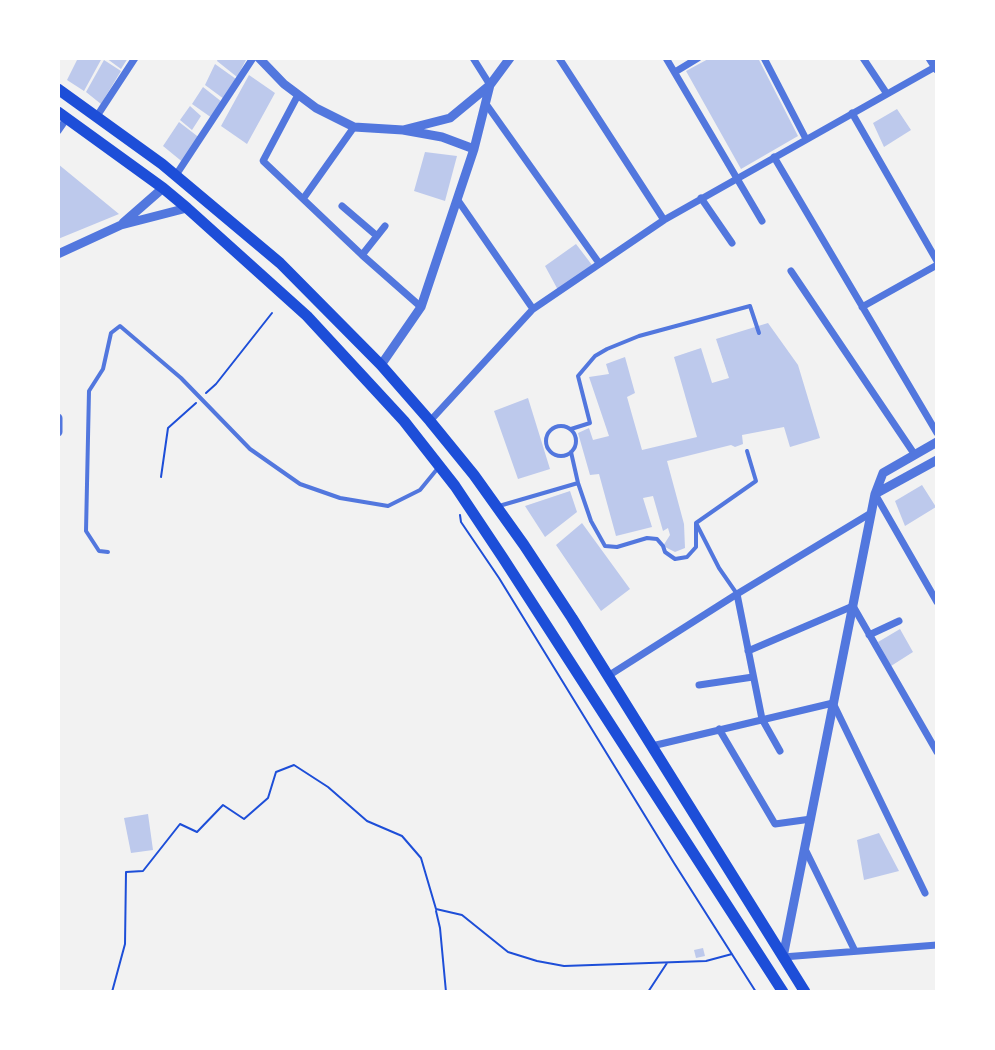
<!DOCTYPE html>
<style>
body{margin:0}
#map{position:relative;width:995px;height:1050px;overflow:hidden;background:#f2f2f2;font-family:"Nunito Sans",sans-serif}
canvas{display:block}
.frame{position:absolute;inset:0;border:60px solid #fff;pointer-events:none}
</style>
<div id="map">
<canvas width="995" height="1050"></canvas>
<div class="frame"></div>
</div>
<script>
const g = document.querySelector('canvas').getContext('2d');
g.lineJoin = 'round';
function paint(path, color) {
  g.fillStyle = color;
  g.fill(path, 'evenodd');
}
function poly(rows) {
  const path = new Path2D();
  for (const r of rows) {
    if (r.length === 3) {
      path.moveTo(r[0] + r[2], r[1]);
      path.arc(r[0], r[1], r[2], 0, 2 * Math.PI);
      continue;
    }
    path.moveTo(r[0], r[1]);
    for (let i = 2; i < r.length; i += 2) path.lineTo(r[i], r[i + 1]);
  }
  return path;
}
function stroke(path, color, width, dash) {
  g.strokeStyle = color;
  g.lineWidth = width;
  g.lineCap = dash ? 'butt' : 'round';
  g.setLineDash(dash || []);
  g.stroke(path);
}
paint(poly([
 [78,58,102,58,84,91,67,80],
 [106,58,128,58,121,69],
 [218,58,247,58,237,77,217,61],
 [710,58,758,58,798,136,741,169,686,71],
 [104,60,121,71,101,104,86,92],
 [215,64,236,79,224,99,205,85],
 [249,75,275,93,247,144,221,126],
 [203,87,222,102,212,118,192,104],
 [190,106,201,116,192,130,180,120],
 [897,109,911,130,884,147,873,123],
 [179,122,201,139,185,164,163,146],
 [425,152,457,156,445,201,414,191],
 [58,164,119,214,58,239],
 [576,244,592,265,558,290,545,266],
 [768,323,798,365,820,438,790,447,784,427,742,435,743,444,735,447,731,445,667,461,684,524,685,548,675,552,663,546,670,535,668,528,663,531,653,496,643,498,652,527,616,536,599,474,590,475,578,433,589,428,593,440,609,436,589,377,609,374,606,364,625,357,635,393,627,397,642,450,697,437,674,357,701,348,712,383,729,378,716,339],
 [528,398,550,469,518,479,494,411],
 [922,485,936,507,905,526,895,501],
 [570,491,577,512,545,537,525,506],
 [582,523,630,589,601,611,556,545],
 [900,629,913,652,891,666,878,642],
 [148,814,153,850,131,853,124,818],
 [879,833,899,871,864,880,857,840],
 [703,948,705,956,696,958,694,950]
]), '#bdc9ec');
stroke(poly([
 [206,393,216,384,272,313],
 [161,477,168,428,196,403],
 [460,515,461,522,499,578,674,863,756,992],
 [436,911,440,928,446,992],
 [112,992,125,944,126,872,143,871,180,824,197,832,223,805,244,819,268,798,276,772,294,765,328,787,367,821,402,836,421,858,436,909,462,915,508,952,537,961,564,966,706,961,732,954],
 [648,992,667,963]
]), '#1d4ed8', 2);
stroke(poly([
 [561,441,15],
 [571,429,590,423,578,376,595,356,607,349,639,336,750,306,759,333],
 [571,452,578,483,591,521,605,546,617,547,647,538,657,539,663,546,665,552,675,559,687,557,696,547,696,523,756,481,747,451],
 [499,506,578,483],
 [696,523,719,568,737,594],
 [108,552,99,551,86,531,89,391,103,369,111,333,120,326,181,378,250,449,300,484,340,498,388,506,420,490,438,468]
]), '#5277de', 4);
stroke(poly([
 [473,58,490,85],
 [559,58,664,220],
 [666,58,762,221],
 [764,58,806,139],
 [863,58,887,94],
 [675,72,698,58],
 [298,95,263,161,362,255,421,307],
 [486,104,599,263],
 [852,113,937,261],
 [97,116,135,58],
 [58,131,67,118],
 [774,157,937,433],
 [176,175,253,58],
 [701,198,732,243],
 [303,199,354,127],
 [457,199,533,309],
 [342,206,377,236],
 [362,255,385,226],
 [791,271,915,455],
 [862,307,937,265],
 [430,421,533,309,664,220,935,67],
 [875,494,937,602],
 [737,594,762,719,780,751],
 [869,635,899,621],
 [748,651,853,606,937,752],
 [608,676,737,594,871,513],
 [699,685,753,677],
 [719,729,775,824,811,819],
 [652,746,833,703,925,893],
 [805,849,855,951],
 [783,957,937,945]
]), '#5277de', 7);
stroke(poly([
 [259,58,284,84,316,108,354,127,403,130],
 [930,58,937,69],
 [474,149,442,137,403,130,450,118,490,85],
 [123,223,163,188],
 [58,254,121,225,187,208],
 [381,365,421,307,474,149,490,85,510,58],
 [58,418,58,432],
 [875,494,937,460],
 [783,957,875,494,883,473,937,442]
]), '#5277de', 9);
stroke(poly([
 [58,89,162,164,280,263,381,365,430,421,474,475,524,545,572,618,805,992],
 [58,112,163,188,187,208,307,316,404,421,455,486,503,558,783,992]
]), '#1d4ed8', 11);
</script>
